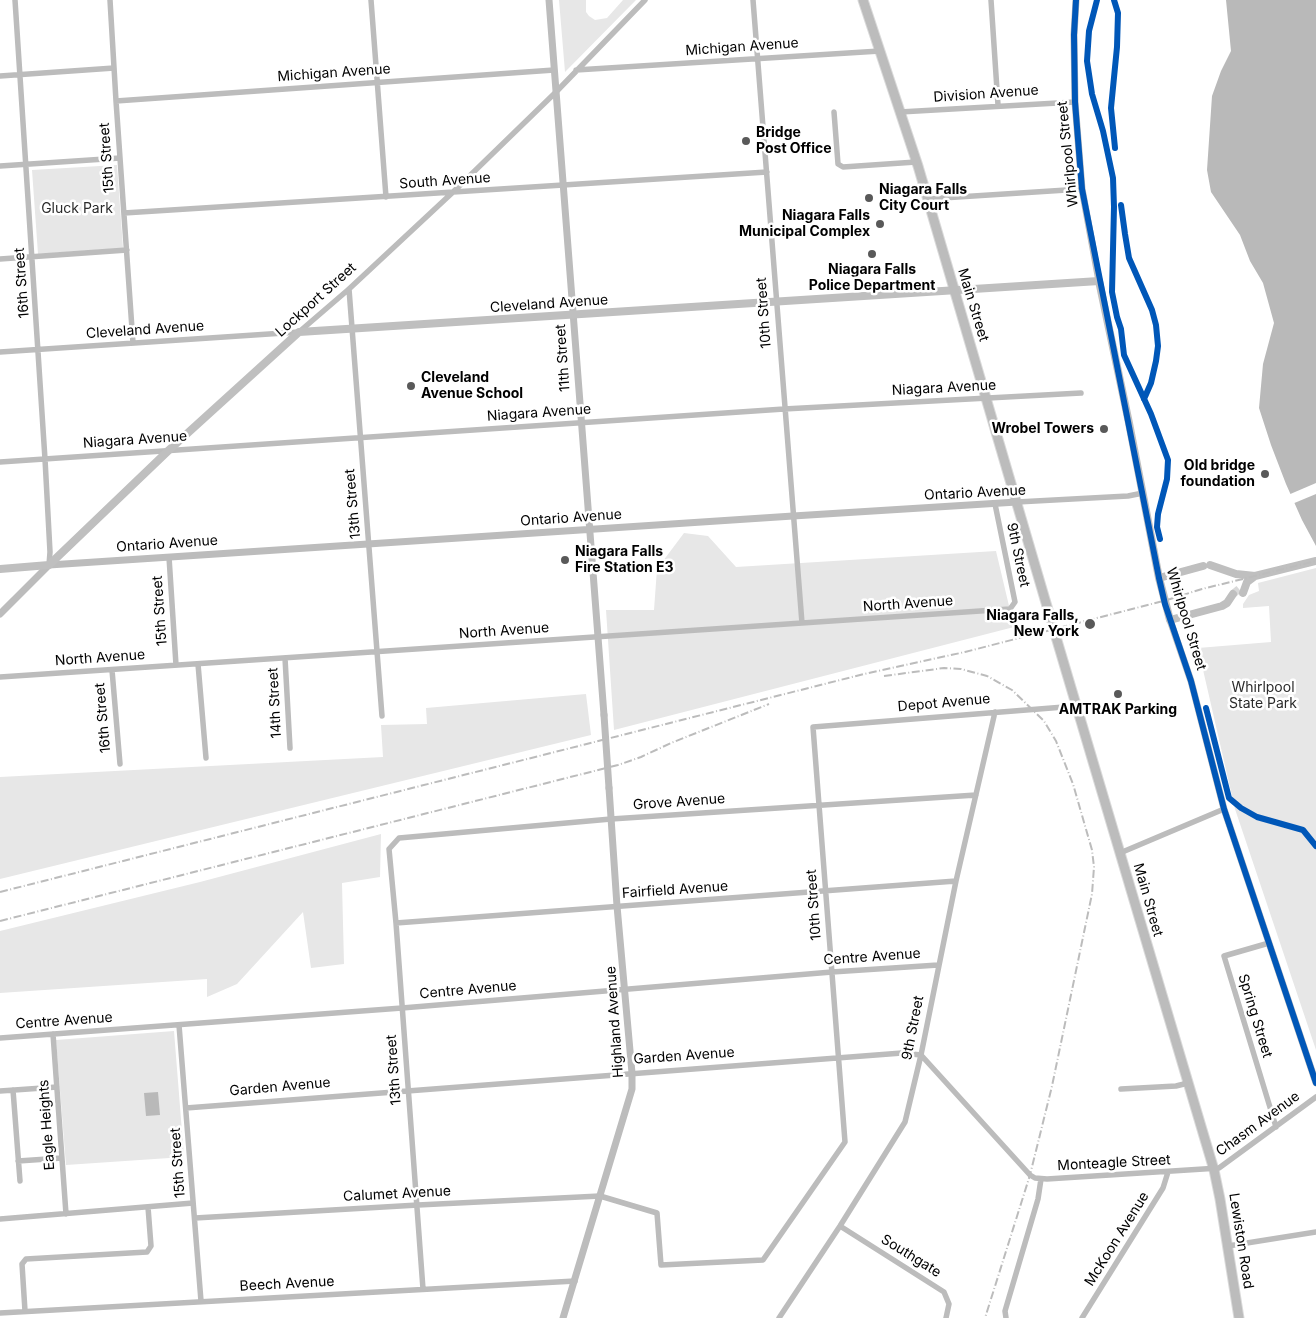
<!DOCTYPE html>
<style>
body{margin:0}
canvas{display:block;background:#fff}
</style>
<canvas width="1316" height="1318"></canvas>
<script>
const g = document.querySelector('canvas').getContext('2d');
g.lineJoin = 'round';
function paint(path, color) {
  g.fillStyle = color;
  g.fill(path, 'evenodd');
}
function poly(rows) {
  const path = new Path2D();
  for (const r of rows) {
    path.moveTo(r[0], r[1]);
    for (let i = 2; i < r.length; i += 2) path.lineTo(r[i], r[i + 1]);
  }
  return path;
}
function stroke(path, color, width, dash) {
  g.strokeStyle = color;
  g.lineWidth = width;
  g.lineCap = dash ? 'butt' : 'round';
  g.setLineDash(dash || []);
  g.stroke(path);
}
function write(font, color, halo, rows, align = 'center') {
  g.font = font + ' Inter,sans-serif';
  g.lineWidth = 5;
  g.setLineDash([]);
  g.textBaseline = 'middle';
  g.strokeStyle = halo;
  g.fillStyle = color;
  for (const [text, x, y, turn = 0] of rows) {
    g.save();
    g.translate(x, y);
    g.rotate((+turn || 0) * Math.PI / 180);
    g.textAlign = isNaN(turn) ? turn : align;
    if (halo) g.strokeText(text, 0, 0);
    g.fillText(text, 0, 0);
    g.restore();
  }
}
paint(poly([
 [559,0,586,0,586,12,589,16,595,20,607,18,623,0,636,0,565,72],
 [117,165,123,248,38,254,32,170],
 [684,533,708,536,736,567,996,551,1014,627,614,730,606,610,654,610,657,569],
 [1316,568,1316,1050,1235,809,1198,648,1271,642,1269,606,1243,608,1243,604,1249,595,1259,591,1258,583],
 [586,694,591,735,0,879,0,777,383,757,381,725,427,724,426,708],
 [381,834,380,877,342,883,344,964,311,968,303,912,237,984,207,997,207,979,0,993,0,931,200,882],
 [174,1031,184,1157,66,1165,56,1040]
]), '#e7e7e7');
paint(poly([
 [1226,0,1316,0,1316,546,1302,520,1286,484,1271,445,1259,408,1263,364,1274,323,1263,283,1250,261,1240,235,1211,192,1207,170,1212,96,1221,71,1231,51],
 [158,1092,160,1115,146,1116,144,1093]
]), '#b9b9b9');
paint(poly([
 [1316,483,1316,494,1292,504,1288,495]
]), '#fff');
stroke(poly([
 [1233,594,1239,589]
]), '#d9d9d9', 8, [8, 4]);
stroke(poly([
 [1051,620,1056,637]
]), '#d9d9d9', 9, [9, 4.5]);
const primary = poly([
 [863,0,918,166,1051,620],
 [1056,637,1214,1170,1220,1199,1239,1318]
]);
stroke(primary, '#dbdbdb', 11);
stroke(poly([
 [15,0,45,459,50,552,49,565],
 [110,0,116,101,133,343],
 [371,0,386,197],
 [753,0,802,623],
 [991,0,998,105],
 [576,70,880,51],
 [0,76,114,68],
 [116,101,554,70],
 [834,112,838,164,843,167,916,162],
 [900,112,1075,102],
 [0,166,120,158],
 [927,199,1082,189],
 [124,213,767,172],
 [0,259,127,250],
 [349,289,382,716],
 [0,352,299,332,349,289,452,193,556,92,645,0],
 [0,462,784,409,1081,393],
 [1017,502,1128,496,1143,493],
 [169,557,176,665],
 [285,658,290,748],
 [198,664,206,758],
 [112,670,120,764],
 [0,677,1010,609,1015,602,995,504],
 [1120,853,1224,809],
 [396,923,956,881],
 [1269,943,1224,956,1276,1127],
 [179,1025,201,1301],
 [53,1034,66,1214],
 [0,1038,402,1008,832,972,938,965],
 [1121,1089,1176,1086,1188,1083],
 [13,1090,20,1181],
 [0,1091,57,1087],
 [186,1108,902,1053,921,1055,1030,1175,1035,1178,1047,1179,1219,1168,1316,1097],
 [18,1161,62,1158],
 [195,1218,418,1205,600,1196,657,1213,661,1265,763,1260,845,1142,813,727,1064,707,1076,705],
 [0,1219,193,1203],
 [840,1226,944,1292,949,1304,946,1318],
 [1228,1246,1316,1232],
 [423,1289,396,923,389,849,399,838,611,819,976,795],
 [25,1311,22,1264,26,1259,147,1252,151,1246,148,1207],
 [0,1313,575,1281],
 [779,1318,840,1226,905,1122,921,1055,956,881,995,712],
 [1006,1318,1005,1311,1038,1199,1041,1179],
 [1082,1318,1163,1188,1168,1172]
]), '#bcbcbc', 5.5);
stroke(poly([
 [549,0,604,715],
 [1076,0,1074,35,1075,102,1082,189,1099,281],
 [0,614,49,565,793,516,1017,502],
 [1170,620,1191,681,1224,809,1316,1083],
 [563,1318,632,1089,632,1073,617,906,609,788]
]), '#bcbcbc', 7);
stroke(poly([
 [1210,565,1236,574,1255,576,1316,561],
 [0,569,49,565,169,450,299,332,1099,281,1129,423,1159,578,1170,620,1222,606,1227,603,1233,594],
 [1159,578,1203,566],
 [1243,593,1247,582,1255,576]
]), '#bfbfbf', 8);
stroke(primary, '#bcbcbc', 9);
stroke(poly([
 [884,676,944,668,961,669,987,676,1012,690,1044,721,1056,741,1073,784,1092,850,1094,867,1092,894,1052,1086,1030,1175,985,1318],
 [0,892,864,674,965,652,1167,600,1202,589,1316,561],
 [0,921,618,765,641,757,671,743,769,704]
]), '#bcbcbc', 2, [8, 2.5, 1, 2.5]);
stroke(poly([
 [604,715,609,788]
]), '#bcbcbc', 7);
stroke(poly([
 [1076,0,1074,35,1075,102,1082,189,1159,578,1165,604,1191,681,1224,809,1316,1083],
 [1097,0,1089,31,1087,61,1092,94,1103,131,1113,178,1114,207,1112,292,1117,317,1121,329,1124,355,1151,414,1168,460,1167,479,1158,514,1157,527,1160,539],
 [1114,0,1118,13,1117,47,1111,108,1115,148],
 [1121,205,1125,234,1129,258,1152,310,1156,325,1158,346,1156,361,1151,383,1144,399],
 [1206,708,1229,798,1241,808,1257,817,1303,830,1316,846]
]), '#0057b8', 6);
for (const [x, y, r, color] of [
 [746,141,5,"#595959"],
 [869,198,5,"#595959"],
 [880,224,5,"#595959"],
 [872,254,5,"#595959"],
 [411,386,5,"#595959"],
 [1104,429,5,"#595959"],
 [1265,474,5,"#595959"],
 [565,560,5,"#595959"],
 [1090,624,6,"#595959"],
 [1118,694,5,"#595959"]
]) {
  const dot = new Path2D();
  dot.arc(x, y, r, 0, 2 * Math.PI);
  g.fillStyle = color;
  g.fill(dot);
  stroke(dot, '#fff', 2);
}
write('14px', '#000', '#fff', [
 ["Michigan Avenue",742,47,-4],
 ["Michigan Avenue",334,73,-4],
 ["Division Avenue",986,94,-4],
 ["Whirlpool Street",1068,154,-96],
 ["15th Street",107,158,-94],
 ["South Avenue",445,181,-4],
 ["16th Street",22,283,-94],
 ["Lockport Street",316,300,-42],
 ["Cleveland Avenue",549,304,-4],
 ["Main Street",973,305,73],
 ["10th Street",764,313,-94],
 ["Cleveland Avenue",145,330,-4],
 ["11th Street",563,358,-94],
 ["Niagara Avenue",944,388,-3],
 ["Niagara Avenue",539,413,-4],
 ["Niagara Avenue",135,440,-4],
 ["Ontario Avenue",975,493,-3],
 ["13th Street",353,504,-95],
 ["Ontario Avenue",571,518,-4],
 ["Ontario Avenue",167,544,-4],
 ["9th Street",1018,555,78],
 ["North Avenue",908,604,-4],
 ["15th Street",160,611,-94],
 ["Whirlpool Street",1186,619,73],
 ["North Avenue",504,631,-4],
 ["North Avenue",100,658,-4],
 ["14th Street",275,703,-93],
 ["Depot Avenue",944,703,-5],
 ["16th Street",103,718,-95],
 ["Grove Avenue",679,802,-4],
 ["Fairfield Avenue",675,890,-4],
 ["Main Street",1148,900,74],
 ["10th Street",814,905,-94],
 ["Centre Avenue",872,957,-4],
 ["Centre Avenue",468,990,-5],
 ["Spring Street",1255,1016,73],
 ["Centre Avenue",64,1021,-4],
 ["Highland Avenue",615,1022,-94],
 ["9th Street",913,1028,-79],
 ["Garden Avenue",684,1056,-4],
 ["13th Street",394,1070,-94],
 ["Garden Avenue",280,1087,-5],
 ["Chasm Avenue",1258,1124,-36],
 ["Eagle Heights",47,1125,-94],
 ["15th Street",178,1163,-94],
 ["Monteagle Street",1114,1163,-3],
 ["Calumet Avenue",397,1194,-3],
 ["McKoon Avenue",1117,1239,-58],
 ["Lewiston Road",1241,1241,81],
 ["Southgate",911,1256,32],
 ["Beech Avenue",287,1284,-3]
]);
write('bold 14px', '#000', '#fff', [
 ["Bridge",756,133],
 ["Post Office",756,149],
 ["Niagara Falls",879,190],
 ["City Court",879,206],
 ["Niagara Falls",870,216,"right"],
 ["Municipal Complex",870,232,"right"],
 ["Niagara Falls",872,270,"center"],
 ["Police Department",872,286,"center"],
 ["Cleveland",421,378],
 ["Avenue School",421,394],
 ["Wrobel Towers",1094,429,"right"],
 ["Old bridge",1255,466,"right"],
 ["foundation",1255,482,"right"],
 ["Niagara Falls",575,552],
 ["Fire Station E3",575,568],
 ["Niagara Falls,",1079,616,"right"],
 ["New York",1079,632,"right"],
 ["AMTRAK Parking",1118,710,"center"]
], 'left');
write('14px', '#2b2b2b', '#fff', [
 ["Gluck Park",77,209],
 ["Whirlpool",1263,688],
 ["State Park",1263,704]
]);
</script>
